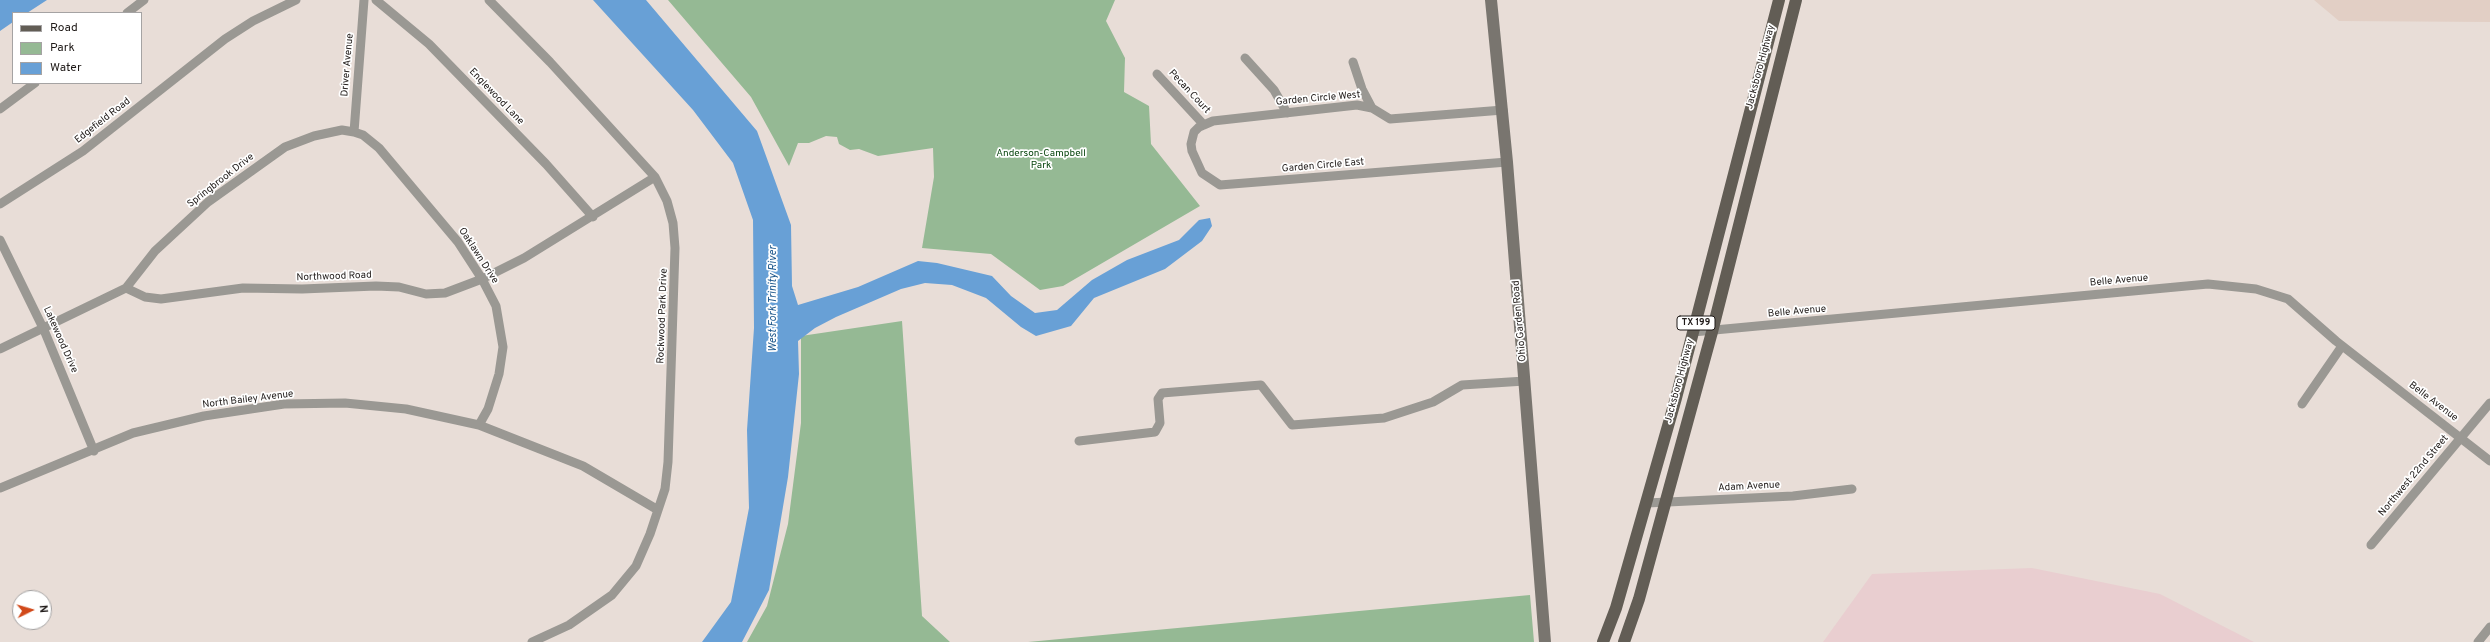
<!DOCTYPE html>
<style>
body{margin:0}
#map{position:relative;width:2490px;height:642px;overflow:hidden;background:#e8ddd7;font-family:Overpass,sans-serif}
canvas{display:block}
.legend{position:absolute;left:12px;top:12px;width:130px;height:72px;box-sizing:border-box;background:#fff;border:1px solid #a5a3a3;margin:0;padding:5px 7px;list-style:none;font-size:12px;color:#1f1a18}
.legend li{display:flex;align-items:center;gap:8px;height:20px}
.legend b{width:20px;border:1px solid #a5a3a3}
.north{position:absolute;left:12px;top:590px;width:40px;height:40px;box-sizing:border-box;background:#fff;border:1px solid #a5a3a3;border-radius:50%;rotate:85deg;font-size:11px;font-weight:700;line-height:16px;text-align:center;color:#1f1a18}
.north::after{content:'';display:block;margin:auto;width:14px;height:18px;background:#d1491a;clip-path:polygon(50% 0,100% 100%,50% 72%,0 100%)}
</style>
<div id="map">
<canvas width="2490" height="642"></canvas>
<ul class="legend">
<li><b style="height:5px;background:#625d55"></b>Road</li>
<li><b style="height:11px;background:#95b994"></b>Park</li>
<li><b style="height:11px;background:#68a0d6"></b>Water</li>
</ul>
<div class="north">N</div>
</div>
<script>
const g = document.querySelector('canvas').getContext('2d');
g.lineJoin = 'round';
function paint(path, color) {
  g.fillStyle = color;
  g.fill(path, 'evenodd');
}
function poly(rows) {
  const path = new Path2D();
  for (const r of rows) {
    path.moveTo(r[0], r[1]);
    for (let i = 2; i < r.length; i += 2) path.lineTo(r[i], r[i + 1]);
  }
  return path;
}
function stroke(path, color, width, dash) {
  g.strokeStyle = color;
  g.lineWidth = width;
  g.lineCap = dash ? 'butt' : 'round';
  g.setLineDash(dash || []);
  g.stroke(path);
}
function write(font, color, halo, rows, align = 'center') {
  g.font = font + ' Overpass,sans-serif';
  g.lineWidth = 3.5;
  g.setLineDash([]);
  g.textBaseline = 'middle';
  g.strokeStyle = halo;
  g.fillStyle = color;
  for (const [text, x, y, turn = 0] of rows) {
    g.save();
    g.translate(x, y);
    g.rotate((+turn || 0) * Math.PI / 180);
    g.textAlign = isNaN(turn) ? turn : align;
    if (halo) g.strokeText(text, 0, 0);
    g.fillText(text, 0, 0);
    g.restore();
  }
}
paint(poly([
 [2314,0,2490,0,2490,22,2339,21]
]), '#e2cfc5');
paint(poly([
 [2032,568,2160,594,2254,642,1823,642,1872,574]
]), '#e9ced0');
paint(poly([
 [668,0,1115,0,1106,21,1125,58,1124,92,1149,106,1151,144,1200,206,1063,286,1040,290,991,254,922,248,934,177,933,148,878,156,859,149,850,150,839,144,837,137,826,136,809,143,798,143,789,166,751,97],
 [902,321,922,616,950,642,747,642,767,606,788,524,801,423,801,336],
 [1530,595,1534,642,1028,642]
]), '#95b994');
paint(poly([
 [0,0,47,0,27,13,13,13,13,22,0,31],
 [593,0,646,0,757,131,791,225,792,286,798,305,858,287,918,261,937,263,992,276,1011,296,1035,313,1057,310,1092,280,1127,260,1179,240,1199,220,1210,218,1212,226,1202,241,1165,269,1094,298,1071,326,1036,336,1021,327,986,298,952,285,925,283,901,289,836,317,815,328,798,341,799,374,788,477,769,590,742,642,702,642,731,602,749,508,747,430,754,328,753,220,733,163,693,110]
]), '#68a0d6');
stroke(poly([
 [376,0,429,44,546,164,593,217],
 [489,0,550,62,655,177,667,201,673,223,675,248,668,462,665,489,650,534,636,566,612,595,569,625,532,642],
 [127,13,144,0],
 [1245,58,1274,90,1287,113],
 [1353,62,1362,89,1372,108],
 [1157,74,1204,125],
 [0,109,35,83],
 [1503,110,1390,119,1372,108,1357,105,1213,121,1199,127,1194,132,1191,144,1192,151,1202,173,1220,185,1507,162],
 [354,132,364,0],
 [0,204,83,151,225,39,253,21,296,0],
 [0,240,44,330,94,451],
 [126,288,145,297,161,299,243,288,302,289,376,286,399,287,426,294,445,293,482,279,524,258,655,177],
 [1693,332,2208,284,2256,289,2288,299,2336,341,2490,461],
 [0,349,126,288,155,251,208,202,285,147,314,136,342,130,354,132,363,135,379,148,458,242,482,279,496,306,503,347,499,374,488,409,479,425],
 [2302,404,2342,346],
 [1079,441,1155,432,1160,423,1158,399,1162,393,1261,385,1292,425,1384,418,1433,402,1462,385,1525,381],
 [0,488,133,433,204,416,284,404,345,403,406,409,479,425,583,466,658,510],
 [1647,503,1793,496,1852,489],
 [2371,545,2490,403],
 [2478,642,2490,627]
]), '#9a9893', 9);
stroke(poly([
 [1491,0,1507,162,1545,642]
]), '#79756f', 12);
stroke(poly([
 [1603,642,1616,608,1676,398,1779,0],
 [1624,642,1639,599,1712,332,1796,0]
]), '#625d55', 12);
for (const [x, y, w] of [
 [1696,323,38]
]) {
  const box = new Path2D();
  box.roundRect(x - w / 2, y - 7, w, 14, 3);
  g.fillStyle = '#fff';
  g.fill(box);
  stroke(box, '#1f1a18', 1);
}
write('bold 9px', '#1f1a18', null, [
 ["TX 199",1696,323]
]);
write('10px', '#1f1a18', '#fff', [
 ["Driver Avenue",348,65,-85],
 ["Jacksboro Highway",1761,67,-75],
 ["Pecan Court",1189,92,47],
 ["Englewood Lane",496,97,46],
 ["Garden Circle West",1318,99,-5],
 ["Edgefield Road",103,121,-38],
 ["Garden Circle East",1323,166,-5],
 ["Springbrook Drive",221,181,-38],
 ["Oaklawn Drive",478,256,57],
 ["Northwood Road",334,277,-2],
 ["Belle Avenue",2119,281,-5],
 ["Belle Avenue",1797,312,-5],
 ["Rockwood Park Drive",663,316,-88],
 ["Ohio Garden Road",1520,321,-95],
 ["Lakewood Drive",60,340,66],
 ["Jacksboro Highway",1680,381,-75],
 ["North Bailey Avenue",248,400,-7],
 ["Belle Avenue",2433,402,37],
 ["Northwest 22nd Street",2414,476,-50],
 ["Adam Avenue",1749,487,-3]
]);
write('10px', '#08450e', '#fff', [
 ["Anderson-Campbell",1041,154],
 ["Park",1041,166]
]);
write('italic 11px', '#1f598d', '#fff', [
 ["West Fork Trinity River",774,299,-90]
]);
</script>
